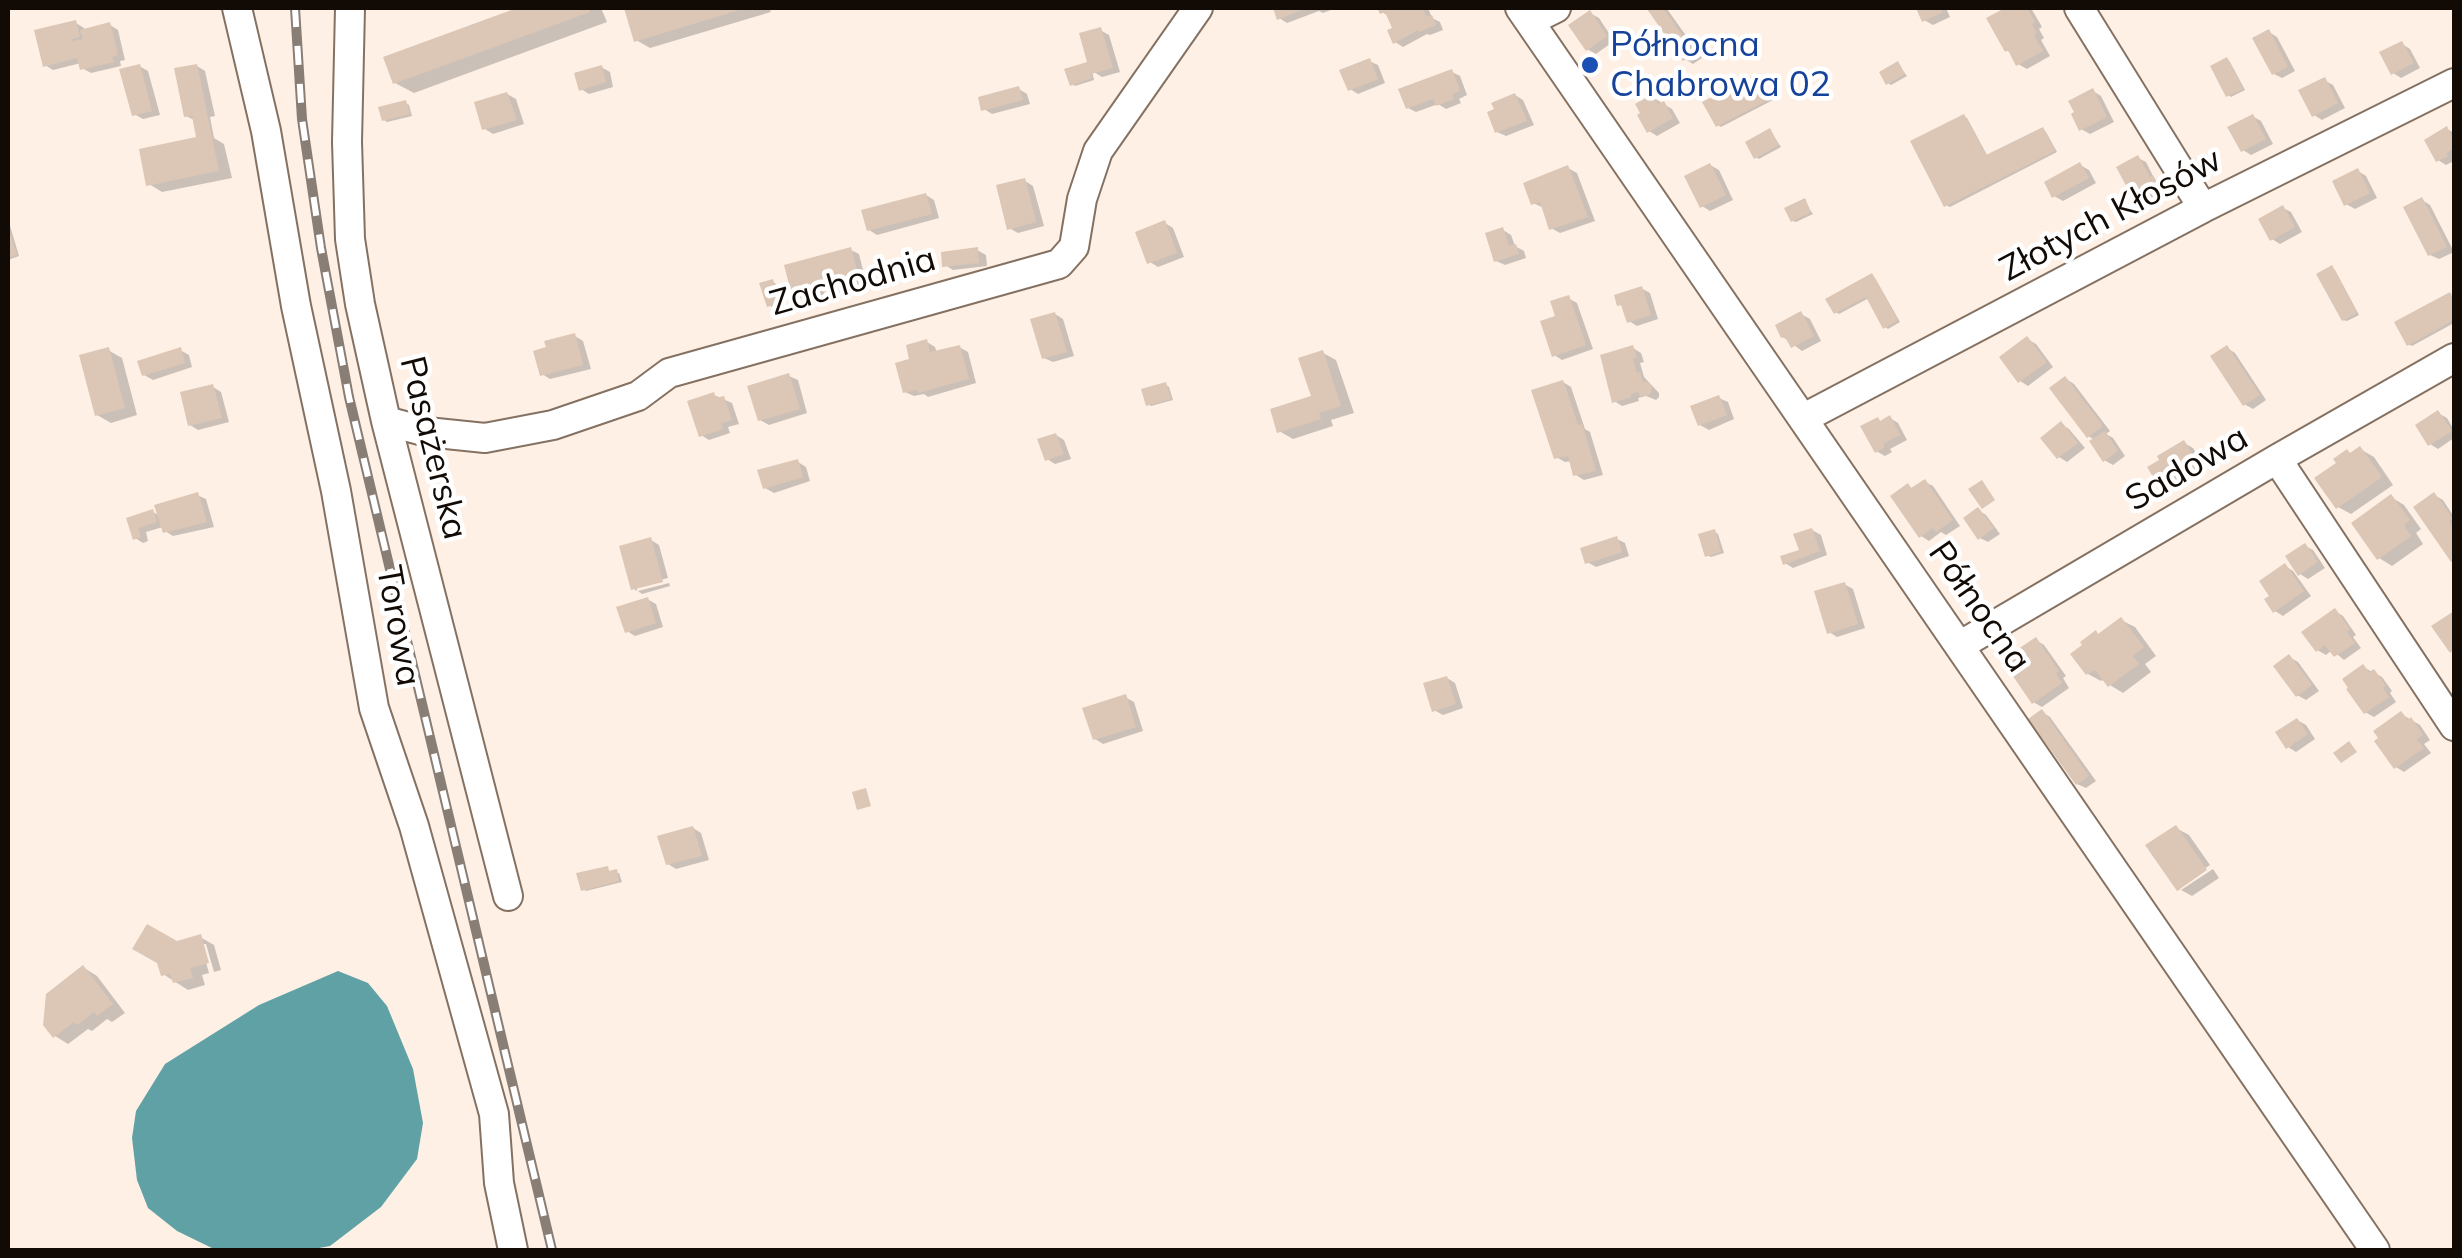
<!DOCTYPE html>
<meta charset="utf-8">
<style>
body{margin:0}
#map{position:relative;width:2462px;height:1258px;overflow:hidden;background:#fef0e5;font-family:Mulish,sans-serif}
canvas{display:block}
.frame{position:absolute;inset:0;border:10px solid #110a05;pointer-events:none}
</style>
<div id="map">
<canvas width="2462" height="1258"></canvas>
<div class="frame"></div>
</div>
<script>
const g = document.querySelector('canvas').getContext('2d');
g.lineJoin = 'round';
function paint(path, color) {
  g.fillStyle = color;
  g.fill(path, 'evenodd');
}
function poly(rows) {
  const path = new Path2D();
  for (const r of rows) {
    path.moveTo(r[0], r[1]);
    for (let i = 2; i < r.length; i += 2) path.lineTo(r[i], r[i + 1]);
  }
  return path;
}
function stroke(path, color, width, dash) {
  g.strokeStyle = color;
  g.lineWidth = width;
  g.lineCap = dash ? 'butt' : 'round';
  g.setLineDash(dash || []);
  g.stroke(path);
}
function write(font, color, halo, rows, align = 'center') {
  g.font = font + ' Mulish,sans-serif';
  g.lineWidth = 9;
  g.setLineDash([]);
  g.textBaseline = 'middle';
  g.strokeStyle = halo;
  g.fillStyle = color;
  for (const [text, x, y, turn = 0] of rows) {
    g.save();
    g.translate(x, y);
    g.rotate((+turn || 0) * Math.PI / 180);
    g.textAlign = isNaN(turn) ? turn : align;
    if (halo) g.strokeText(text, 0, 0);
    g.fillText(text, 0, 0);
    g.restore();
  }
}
paint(poly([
 [338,971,368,983,387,1006,413,1069,423,1123,417,1159,381,1207,330,1246,308,1250,216,1250,177,1231,148,1208,137,1180,132,1138,136,1111,165,1064,259,1005]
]), '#60a1a5');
paint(poly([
 [524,8,601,8,607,22,414,93,395,83,386,58],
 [626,8,769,8,771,12,650,48,636,40],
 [1275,8,1336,8,1323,13,1319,11,1287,23,1279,18],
 [1380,8,1428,8,1432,18,1440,22,1443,30,1430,35,1427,34,1403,47,1395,42,1395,30,1390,17,1382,12],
 [1654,8,1667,9,1702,58,1693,64,1685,59,1651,10],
 [1918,8,1946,8,1950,17,1933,25,1924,20],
 [2010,8,2031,8,2042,27,2039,29,2044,38,2041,40,2050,56,2027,69,2018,64,2013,54,2006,50,1989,19],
 [1590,13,1599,18,1614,41,1596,54,1587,49],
 [76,23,84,28,85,31,110,25,118,30,125,60,120,61,121,66,91,73,82,68,81,63,53,70,45,65],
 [1100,30,1109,35,1120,72,1102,77,1092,71,1094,80,1075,86,1072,84,1087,64],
 [2269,32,2277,37,2295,71,2282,78,2274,74],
 [2402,44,2410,49,2420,68,2401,78,2393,73],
 [2227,60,2230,62,2245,90,2231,97,2228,95],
 [1369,61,1378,65,1385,83,1358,94,1350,89],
 [1898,64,1907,76,1891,85,1888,83],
 [139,66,148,71,160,115,143,119,134,114],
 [197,66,205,71,215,116,210,117,214,138,224,144,232,178,162,192,149,184,203,138,196,121,186,116],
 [601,67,610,72,613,87,589,94,581,89],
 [1452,72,1460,76,1467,95,1459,99,1461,103,1446,109,1438,104,1416,112,1408,108],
 [1758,76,1761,78,1773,100,1721,127,1718,125],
 [2324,80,2333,85,2345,108,2322,120,2314,115],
 [1019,89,1027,94,1030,104,992,114,984,109],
 [2093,91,2101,96,2114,122,2090,134,2081,129],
 [507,94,516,99,524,124,493,134,485,129],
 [1515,95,1523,100,1534,125,1506,136,1497,132],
 [1652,97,1672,109,1680,123,1657,136,1649,131],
 [406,103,409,105,412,116,387,122,384,120],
 [2252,116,2261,121,2273,144,2251,155,2243,150],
 [1964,117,1967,118,1988,157,2043,130,2046,132,2057,152,1950,207,1946,205],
 [2447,129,2454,133,2454,161,2446,165,2438,160],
 [1770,131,1781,147,1759,159,1756,157],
 [2138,158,2146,162,2155,180,2161,183,2168,195,2146,207,2138,202],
 [1710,165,1719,170,1733,200,1710,211,1702,206],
 [2080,165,2089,170,2096,183,2063,201,2054,196],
 [1568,168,1577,173,1595,221,1560,233,1551,228,1544,208,1533,203],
 [2358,171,2366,176,2377,198,2355,209,2346,204],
 [1025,181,1033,186,1044,226,1018,233,1009,228],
 [926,195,934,200,939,218,877,235,869,230],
 [2422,200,2430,205,2454,252,2439,259,2430,255],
 [1804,201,1813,214,1796,222,1793,221],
 [2283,208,2291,212,2302,232,2280,244,2272,239],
 [8,219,19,256,8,260],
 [1165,223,1173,228,1184,257,1158,267,1150,262],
 [1503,230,1511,235,1515,246,1524,251,1526,258,1505,265,1496,261],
 [851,250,859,254,867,286,820,298,816,296,803,299,794,294],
 [977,250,986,255,987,266,953,270,945,265],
 [2332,268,2335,270,2359,315,2347,321,2343,320],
 [1872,276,1875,278,1900,322,1888,329,1885,327,1869,298,1839,314,1836,312],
 [773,282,776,284,782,304,772,307,769,305],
 [1641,288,1650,293,1658,319,1637,326,1629,321,1624,307,1619,304],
 [2450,295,2454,298,2454,323,2412,346,2408,344],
 [1568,298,1577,303,1593,349,1562,360,1554,355,1559,317],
 [1055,314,1063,319,1074,356,1053,362,1044,358],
 [1801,314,1810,319,1821,341,1802,351,1783,337],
 [575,336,583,341,591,369,550,379,542,374],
 [2027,339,2036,344,2053,367,2028,386,2020,381],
 [927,342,935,347,937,353,959,347,968,352,976,383,928,397,924,394,914,396,905,392,912,361],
 [1633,348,1641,353,1644,362,1640,363,1644,377,1659,393,1659,397,1656,400,1646,396,1638,398,1639,401,1622,406,1614,401],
 [2227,348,2235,353,2266,400,2253,409,2244,404],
 [108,350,122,358,137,415,111,423,97,415],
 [180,350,189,355,192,367,153,380,144,375],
 [1323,353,1336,360,1354,413,1331,420,1333,426,1293,439,1279,431,1314,397],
 [789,376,798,380,807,413,769,425,760,420],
 [2066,379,2074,384,2110,431,2106,434,2113,438,2125,456,2113,465,2104,460,2095,440,2088,436],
 [1563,382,1571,387,1585,429,1590,432,1603,475,1584,480,1576,475,1572,461,1565,462,1556,457],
 [1166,385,1169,387,1173,400,1151,406,1148,404],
 [213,387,221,392,229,422,198,430,190,425],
 [714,395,732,403,739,424,728,427,730,433,709,440,701,435],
 [1719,398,1728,402,1734,419,1709,430,1700,425],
 [2438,413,2447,418,2454,430,2454,438,2438,449,2430,444],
 [1890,418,1898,423,1907,440,1890,449,1892,452,1885,456,1876,451,1878,420,1882,422],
 [2061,424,2069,429,2085,448,2067,462,2059,457,2043,438],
 [1056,435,1064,440,1071,459,1055,464,1047,459],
 [2184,443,2193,448,2206,470,2182,485,2178,482,2168,488,2160,483],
 [2360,449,2374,457,2393,485,2351,514,2338,507,2352,455],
 [798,462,806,467,810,481,774,493,765,488],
 [1925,482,1933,486,1960,526,1946,535,1941,532,1929,541,1921,536,1908,486,1914,489],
 [197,495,206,499,214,527,173,536,165,531,163,527,146,532,148,541,143,543,135,538,129,519,153,512,160,516],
 [2434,495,2443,500,2454,517,2454,561],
 [2391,497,2404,505,2421,529,2416,533,2423,544,2392,566,2379,558],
 [1978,510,1986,515,2000,534,1988,542,1980,538],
 [1812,530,1821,535,1827,555,1793,568,1785,563,1802,552],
 [1715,532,1718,534,1724,553,1711,557,1707,555],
 [1617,539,1625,543,1629,556,1596,567,1587,562],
 [651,540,659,545,668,578,637,586,637,591,634,589],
 [2305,546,2313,550,2325,568,2308,579,2300,574],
 [2285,566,2293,571,2311,596,2283,616,2275,611],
 [669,583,670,586,642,594,638,591],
 [1844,584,1853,589,1865,628,1837,637,1829,632],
 [647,599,656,604,663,627,635,636,627,631],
 [2335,611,2343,616,2356,635,2353,637,2361,648,2344,660,2332,650,2326,655,2317,650],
 [2121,620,2135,627,2156,656,2145,664,2151,672,2123,693,2110,685,2105,679,2101,681,2088,674,2100,635],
 [2036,640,2044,645,2066,676,2063,678,2069,688,2042,707,2033,702],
 [2289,657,2298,662,2319,691,2306,700,2297,695],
 [2363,667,2382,677,2392,691,2390,693,2396,702,2374,717,2365,712],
 [1447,678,1455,683,1463,708,1443,715,1434,710],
 [1125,697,1134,702,1143,731,1103,744,1095,739],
 [2042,712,2050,717,2096,781,2086,788,2077,784],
 [2401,714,2420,725,2430,740,2424,744,2431,753,2404,772,2396,767],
 [2297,720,2306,725,2315,739,2296,752,2288,747],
 [693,828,701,833,709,860,676,869,668,864],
 [2176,828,2189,835,2210,865,2180,885,2180,890,2178,889],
 [607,868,611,873,619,873,622,882,586,891,583,889],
 [2213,869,2219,878,2192,896,2181,890],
 [200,937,214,945,221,970,214,972,206,944,201,944,209,973,202,975,205,985,188,990,163,974,177,943],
 [84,968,97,976,125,1013,112,1022,107,1019,92,1031,88,1029,68,1044,55,1036]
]), '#0003');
paint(poly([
 [517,8,588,8,590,12,393,84,383,57],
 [624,8,746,8,634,42],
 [1273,8,1307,8,1277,20],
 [1377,8,1422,8,1427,17,1432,15,1436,25,1419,32,1418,30,1393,44,1387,30,1392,28,1385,12,1380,14],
 [1649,8,1663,8,1695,53,1683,61,1647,9],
 [1916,8,1941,8,1943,12,1922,22],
 [2005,8,2027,8,2035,22,2032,24,2037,33,2034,35,2043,51,2016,66,2008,50,2005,52,1986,18],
 [1590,10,1607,36,1586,51,1568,25],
 [76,20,80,37,72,39,72,41,83,39,80,30,110,22,118,55,112,57,114,62,80,70,77,58,43,67,34,30],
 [1101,27,1113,68,1091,74,1092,78,1070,86,1064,69,1087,62,1079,33],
 [2269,29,2288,67,2272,75,2252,38],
 [2402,41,2414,63,2391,75,2379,52],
 [2227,57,2243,89,2226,97,2210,66],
 [1370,58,1378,79,1348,91,1339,70],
 [1898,61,1905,74,1886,85,1879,72],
 [140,64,152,111,132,116,119,69],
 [197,64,219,171,146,186,139,149,196,137,192,116,184,117,174,68],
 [602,65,606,82,579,91,574,73],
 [1452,69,1460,91,1452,94,1454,99,1436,106,1433,99,1406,109,1398,89],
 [1758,73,1772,98,1716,127,1702,102],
 [2325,77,2338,103,2312,117,2298,90],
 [1019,86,1023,100,981,111,978,97],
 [2093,88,2107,117,2079,131,2071,114,2074,112,2068,101],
 [507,92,517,120,482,130,474,102],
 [1515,93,1527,121,1495,133,1487,112,1494,109,1491,103],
 [1652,94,1658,104,1664,101,1673,118,1647,133,1637,115,1640,113,1635,104],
 [406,100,410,114,382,121,378,107],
 [1964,114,1986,155,2043,127,2055,151,1944,207,1910,141],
 [2253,114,2266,139,2241,152,2227,127],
 [2447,126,2454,141,2454,148,2446,153,2448,156,2436,162,2424,140],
 [1770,128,1779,145,1754,159,1745,142],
 [2138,155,2150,177,2153,175,2161,190,2136,204,2116,167],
 [2080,162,2089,178,2052,198,2044,182],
 [1710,163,1726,195,1700,208,1684,176],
 [1568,165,1588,217,1549,230,1540,202,1531,205,1523,183],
 [2358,168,2370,193,2344,206,2332,181],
 [1025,178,1036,222,1007,230,996,185],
 [926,193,932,214,867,231,861,210],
 [2422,197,2447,247,2428,256,2403,207],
 [1805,198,1811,212,1791,222,1784,208],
 [2283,205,2295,227,2270,241,2258,219],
 [1165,220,1177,253,1147,264,1135,232],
 [8,227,17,255,8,258],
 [1503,227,1509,246,1516,244,1519,254,1494,262,1485,233],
 [851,247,860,282,810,295,809,292,792,296,784,265],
 [978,247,979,263,942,267,941,252],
 [2332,265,2357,313,2342,321,2316,274],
 [1872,273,1898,320,1883,329,1866,297,1834,314,1825,299],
 [773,279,780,303,767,307,759,283],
 [1642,286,1651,315,1627,323,1621,305,1617,306,1614,295],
 [2450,292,2454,300,2454,320,2407,346,2394,322],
 [1569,295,1586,345,1552,357,1540,321,1555,316,1550,301],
 [1801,311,1814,336,1791,348,1785,337,1781,338,1775,325],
 [1055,312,1067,352,1042,359,1030,319],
 [575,333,583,365,540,376,533,351,546,347,544,341],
 [2027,336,2047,362,2018,383,1999,357],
 [927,339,930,352,960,345,969,379,918,393,917,390,903,393,895,363,909,359,906,345],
 [1633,345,1637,357,1633,359,1637,373,1640,372,1643,382,1648,382,1652,387,1651,393,1647,396,1640,396,1638,392,1631,394,1631,397,1612,403,1600,355],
 [2227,345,2260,395,2243,406,2210,356],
 [109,347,125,408,95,416,79,355],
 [181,347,185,363,142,376,137,361],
 [1323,350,1341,406,1319,413,1321,419,1277,433,1270,409,1311,396,1298,358],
 [789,373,800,409,758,421,747,386],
 [2065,376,2103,426,2087,438,2049,388],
 [1563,380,1578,425,1582,424,1596,471,1573,476,1568,456,1554,459,1531,390],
 [1166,382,1171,399,1146,406,1141,389],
 [213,384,222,418,188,426,180,392],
 [714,392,716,398,724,396,732,420,721,423,723,429,699,437,687,401],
 [1719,395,1727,415,1698,426,1690,406],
 [2438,410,2452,431,2428,446,2415,425],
 [1890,415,1900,435,1883,444,1885,447,1875,453,1860,426,1878,417,1880,421],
 [2061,421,2078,443,2057,459,2040,438],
 [2105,431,2118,451,2103,462,2089,441],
 [1056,433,1064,454,1045,461,1037,439],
 [2184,440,2199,465,2172,482,2170,478,2158,485,2147,467,2159,460,2157,456],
 [2360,446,2382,477,2336,509,2314,478,2336,463,2333,459,2347,449,2350,453],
 [798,459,803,477,763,489,757,470],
 [1925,479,1953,520,1936,532,1933,528,1919,538,1890,496,1908,483,1911,488],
 [1982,480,1995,500,1982,509,1968,489],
 [198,492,207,522,163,533,154,505],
 [2434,492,2453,519,2449,521,2454,529,2454,559,2451,562,2413,507],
 [2391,494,2410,520,2404,525,2411,536,2377,560,2351,523],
 [1978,507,1994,528,1978,540,1963,518],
 [153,509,157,522,138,528,141,537,133,540,126,518],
 [1812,528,1820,551,1783,565,1780,556,1799,550,1793,534],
 [1715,529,1721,552,1705,557,1698,534],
 [1617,536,1622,552,1585,564,1580,548],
 [651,537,663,582,631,590,619,546],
 [2305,543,2318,562,2298,576,2285,556],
 [2285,563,2304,591,2273,613,2264,599,2269,596,2259,581],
 [1845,582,1858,624,1827,634,1814,591],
 [648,597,656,623,625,633,616,607],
 [2335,608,2350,629,2347,632,2355,643,2334,657,2325,645,2316,652,2301,632],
 [2454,611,2454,649,2450,653,2431,626],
 [2121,617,2144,647,2133,656,2139,664,2108,687,2095,670,2086,675,2070,654,2082,645,2080,642,2096,630,2098,634],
 [2036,637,2059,671,2056,673,2062,683,2032,704,2002,660],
 [2289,654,2312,685,2296,697,2273,666],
 [2363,664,2369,672,2374,669,2386,686,2383,688,2389,697,2364,714,2346,689,2348,688,2342,679],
 [1447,676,1456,704,1432,712,1423,683],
 [1126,694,1136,727,1093,740,1082,708],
 [2042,709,2089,776,2076,785,2028,719],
 [2401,711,2408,720,2411,717,2423,735,2417,739,2424,748,2394,769,2374,741,2378,738,2373,731],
 [2297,718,2308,734,2286,749,2275,732],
 [2349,741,2357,752,2341,763,2333,753],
 [866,788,871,806,857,810,852,792],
 [2176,825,2207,870,2177,891,2145,845],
 [693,826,702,856,666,865,657,836],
 [608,866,609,871,617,869,619,881,581,891,576,873],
 [147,924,177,941,201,934,209,963,190,968,193,978,173,983,170,974,161,976,157,963,132,949],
 [83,965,113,1004,97,1016,94,1012,77,1025,74,1022,53,1038,43,1025,46,994]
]), '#dcc6b5');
const minor = poly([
 [237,8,266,131,296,306,336,491,374,708,414,826,494,1114,499,1183,513,1250],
 [350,8,347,142,350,239,360,304,386,421,508,896],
 [1520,8,2375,1250],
 [2079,8,2203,208],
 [1530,21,1556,8],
 [1804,418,2203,208,2454,83],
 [386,421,427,432,485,438,553,425,638,396,669,373,1059,264,1074,247,1082,199,1098,151,1198,8],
 [2277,459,2454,726],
 [1959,646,2277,459,2454,358]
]);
stroke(minor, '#857161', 32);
stroke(minor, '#fff', 28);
const rail = poly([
 [295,8,302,119,321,248,349,397,552,1250]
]);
stroke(rail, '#897e76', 10);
stroke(rail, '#fff', 6, [19]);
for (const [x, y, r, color] of [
 [1590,65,10,"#1a4fb4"]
]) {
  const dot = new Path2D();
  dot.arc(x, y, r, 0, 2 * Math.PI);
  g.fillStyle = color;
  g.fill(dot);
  stroke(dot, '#fff', 4);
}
write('35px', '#164399', '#fff', [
 ["Północna",1610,45],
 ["Chabrowa 02",1610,85]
], 'left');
write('35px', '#110a05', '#fff', [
 ["Złotych Kłosów",2111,215,-28],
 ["Zachodnia",853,282,-16],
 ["Pasażerska",433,448,76],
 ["Sadowa",2187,469,-30],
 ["Północna",1979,607,55],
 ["Torowa",398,626,80]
]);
</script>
